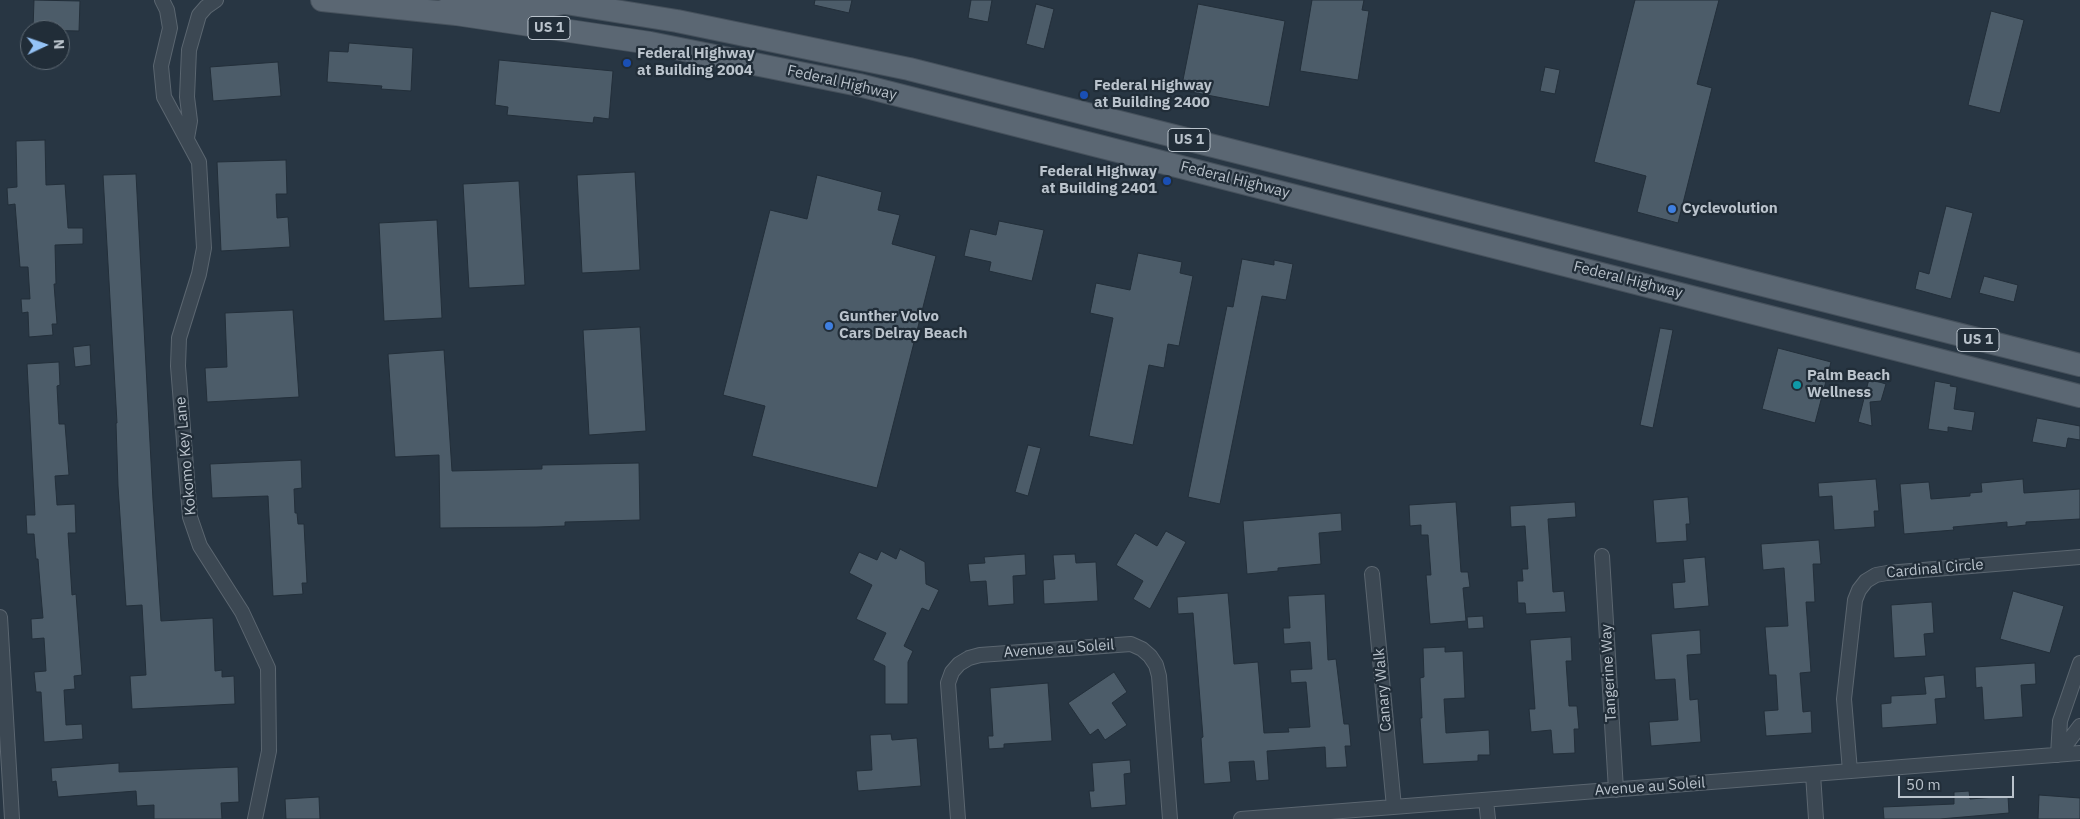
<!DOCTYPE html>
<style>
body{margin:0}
#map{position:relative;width:2080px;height:819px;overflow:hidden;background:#283643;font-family:"IBM Plex Sans",sans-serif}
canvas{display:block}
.north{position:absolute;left:20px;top:20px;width:50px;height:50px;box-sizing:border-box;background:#212d38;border:1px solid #5e6973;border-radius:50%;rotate:87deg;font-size:14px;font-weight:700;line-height:20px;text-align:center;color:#bac3cc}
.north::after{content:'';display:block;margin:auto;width:18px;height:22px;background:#95c3f6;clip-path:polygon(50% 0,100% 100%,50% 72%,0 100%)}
.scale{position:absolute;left:1898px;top:776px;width:116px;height:22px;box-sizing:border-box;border:2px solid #bac3cc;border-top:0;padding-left:6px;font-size:15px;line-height:18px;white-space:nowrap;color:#bac3cc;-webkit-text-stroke:4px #212d38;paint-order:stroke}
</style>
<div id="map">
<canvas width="2080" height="819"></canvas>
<div class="north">N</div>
<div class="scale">50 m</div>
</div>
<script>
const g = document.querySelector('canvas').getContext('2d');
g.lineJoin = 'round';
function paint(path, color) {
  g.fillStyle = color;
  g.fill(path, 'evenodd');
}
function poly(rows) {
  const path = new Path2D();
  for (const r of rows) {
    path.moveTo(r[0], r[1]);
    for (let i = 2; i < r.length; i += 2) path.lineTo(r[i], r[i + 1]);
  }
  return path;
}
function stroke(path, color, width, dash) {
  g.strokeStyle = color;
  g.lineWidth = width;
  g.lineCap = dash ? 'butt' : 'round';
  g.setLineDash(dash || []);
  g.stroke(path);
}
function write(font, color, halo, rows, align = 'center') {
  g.font = font + ' "IBM Plex Sans",sans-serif';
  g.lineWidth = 4.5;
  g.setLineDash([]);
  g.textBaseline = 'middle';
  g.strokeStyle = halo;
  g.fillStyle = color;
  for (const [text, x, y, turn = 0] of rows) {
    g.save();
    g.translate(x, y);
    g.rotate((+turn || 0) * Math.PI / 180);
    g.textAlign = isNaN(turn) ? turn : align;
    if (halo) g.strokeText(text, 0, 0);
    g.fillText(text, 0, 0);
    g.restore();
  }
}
const building = poly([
 [34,0,80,1,79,31,33,30,34,0],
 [815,0,852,0,849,13,814,5,815,0],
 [971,0,992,0,988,22,968,18,971,0],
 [1312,0,1364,0,1362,10,1369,11,1358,80,1300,71,1312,0],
 [1635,0,1719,0,1697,84,1712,88,1678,223,1637,212,1646,176,1594,162,1635,0],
 [1036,4,1054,9,1044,49,1026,44,1036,4],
 [1198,4,1285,21,1269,107,1181,90,1198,4],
 [1991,11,2024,20,2000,113,1968,105,1991,11],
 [349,43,413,48,411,91,381,89,382,86,327,82,329,51,348,52,349,43],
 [499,60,613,71,609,119,594,117,593,123,507,115,508,107,495,105,499,60],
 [278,62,281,96,213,101,210,67,278,62],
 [1545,67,1560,70,1555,94,1540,91,1545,67],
 [45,140,46,185,65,184,68,228,83,228,83,244,55,245,56,284,54,284,57,324,52,324,53,335,29,337,28,312,22,313,21,299,30,299,28,267,20,267,15,204,8,205,7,188,17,187,16,141,45,140],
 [286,160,287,194,276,194,277,218,288,217,290,247,221,251,217,162,286,160],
 [635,172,640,270,582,273,577,175,635,172],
 [136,174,153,500,161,621,213,618,215,671,222,670,222,677,234,676,235,704,132,709,130,676,146,675,142,605,126,606,118,486,116,423,117,423,103,175,136,174],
 [817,175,882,192,878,210,900,215,892,244,936,256,877,488,752,456,765,406,723,395,770,210,807,219,817,175],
 [519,181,525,285,469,288,463,184,519,181],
 [1946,206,1973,213,1951,299,1915,289,1919,271,1929,274,1946,206],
 [437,220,442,318,384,321,379,223,437,220],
 [999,221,1044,230,1032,281,989,271,991,262,964,256,970,229,996,235,999,221],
 [1138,253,1182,262,1180,273,1193,276,1179,346,1168,344,1164,368,1149,365,1133,445,1089,436,1113,318,1090,313,1096,283,1130,290,1138,253],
 [1242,259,1274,265,1274,260,1293,264,1286,300,1262,296,1220,504,1188,497,1227,306,1233,307,1242,259],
 [1984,276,2018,285,2014,302,1979,293,1984,276],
 [293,310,299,397,207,402,205,368,227,367,225,313,293,310],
 [640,327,646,431,589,435,583,330,640,327],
 [1660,328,1673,330,1653,428,1640,425,1660,328],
 [90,345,91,365,75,367,73,347,90,345],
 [1778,348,1831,362,1815,423,1762,409,1778,348],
 [444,350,452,471,542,469,542,465,639,463,640,520,565,522,565,526,537,527,440,528,439,455,395,457,388,354,444,350],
 [59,362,60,385,57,386,59,424,65,424,69,475,55,476,57,505,75,504,76,533,68,533,72,595,76,594,82,675,74,676,75,689,64,690,66,725,82,724,83,739,44,742,41,692,36,692,34,672,46,671,44,638,32,639,31,619,43,618,40,584,38,559,36,559,34,534,27,534,26,515,35,515,27,364,59,362],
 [1869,379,1886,384,1881,401,1870,402,1872,426,1858,422,1869,379],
 [1935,381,1951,384,1950,386,1957,387,1954,409,1975,412,1972,431,1948,427,1948,432,1928,429,1935,381],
 [2037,418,2080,426,2080,440,2068,438,2066,448,2032,442,2037,418],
 [1028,445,1041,448,1028,496,1015,492,1028,445],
 [301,460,302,488,294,489,295,513,297,513,298,524,304,524,307,583,302,583,303,594,273,596,268,496,212,498,210,464,301,460],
 [1876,479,1879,511,1874,511,1875,527,1834,530,1832,496,1819,497,1818,483,1876,479],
 [2023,479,2024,493,2080,489,2080,519,2026,522,2026,525,2007,527,2007,522,1953,527,1954,530,1904,534,1900,484,1929,482,1931,499,1970,496,1970,493,1982,492,1981,483,2023,479],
 [1688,497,1690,524,1686,524,1687,541,1656,543,1653,500,1688,497],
 [1456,502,1461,572,1468,572,1470,587,1463,588,1466,621,1430,624,1426,575,1431,575,1428,535,1421,535,1421,525,1410,526,1409,505,1456,502],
 [1575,502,1576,517,1548,519,1553,592,1564,591,1566,612,1526,614,1525,603,1518,603,1517,581,1523,581,1522,569,1528,569,1525,526,1511,527,1510,506,1575,502],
 [1341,513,1342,531,1319,533,1321,564,1278,568,1278,571,1247,574,1243,521,1341,513],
 [1166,531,1186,542,1150,609,1133,599,1143,581,1116,565,1135,533,1157,546,1166,531],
 [1819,540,1821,564,1813,564,1815,602,1806,602,1811,672,1800,673,1803,712,1811,711,1812,733,1766,736,1764,711,1778,710,1776,675,1769,675,1765,627,1788,626,1784,568,1763,570,1761,544,1819,540],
 [900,549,925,562,926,584,939,590,929,611,922,608,904,646,913,651,908,662,908,704,885,704,885,666,873,660,886,633,856,619,872,585,849,573,859,552,877,560,881,551,896,559,900,549],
 [1025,554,1026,575,1013,576,1014,604,988,606,986,581,970,582,968,564,985,563,984,557,1025,554],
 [1075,554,1076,563,1096,562,1098,601,1044,604,1043,580,1055,579,1053,555,1075,554],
 [1705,557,1709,606,1674,609,1672,583,1685,582,1683,559,1705,557],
 [2013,591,2064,606,2050,653,2000,639,2013,591],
 [1228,593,1234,664,1258,662,1264,733,1289,732,1288,728,1310,727,1306,682,1291,683,1290,670,1312,669,1310,642,1284,644,1283,628,1290,628,1288,596,1325,594,1328,660,1336,659,1344,724,1349,724,1351,746,1345,746,1347,767,1326,768,1325,747,1267,751,1269,780,1256,781,1254,761,1229,762,1231,782,1204,784,1201,738,1203,737,1193,613,1178,614,1177,597,1228,593],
 [1932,602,1934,633,1924,634,1926,656,1894,658,1891,605,1932,602],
 [1483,616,1484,628,1468,629,1467,617,1483,616],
 [1700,630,1701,654,1687,655,1690,700,1698,699,1701,742,1651,746,1649,722,1678,720,1675,679,1655,680,1651,634,1700,630],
 [1571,637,1572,661,1566,661,1569,706,1577,706,1579,729,1574,729,1575,753,1553,754,1551,730,1531,732,1529,709,1535,709,1530,640,1571,637],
 [1445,647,1445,652,1463,651,1465,698,1444,699,1446,733,1489,730,1490,755,1478,755,1478,761,1423,764,1420,718,1422,718,1420,678,1424,677,1423,648,1445,647],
 [2035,663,2036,684,2021,685,2023,717,1984,720,1982,687,1976,688,1975,667,2035,663],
 [1114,672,1127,692,1112,703,1127,725,1105,740,1098,729,1090,735,1068,703,1114,672],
 [1944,675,1946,698,1935,699,1937,724,1882,728,1881,704,1891,703,1891,696,1926,694,1924,677,1944,675],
 [1048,683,1052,741,1004,744,1004,748,989,749,988,736,993,736,990,688,1048,683],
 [891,734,892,740,917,738,921,786,858,791,856,771,872,770,870,735,891,734],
 [1130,760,1131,773,1124,774,1126,805,1091,808,1089,791,1094,791,1092,763,1130,760],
 [119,763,119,772,238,767,239,802,221,803,222,819,154,819,154,805,137,806,136,791,58,797,56,781,52,782,51,768,119,763],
 [1969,791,1970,799,2008,796,2009,813,1940,819,1884,819,1883,807,1954,804,1954,792,1969,791],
 [2039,795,2080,798,2080,819,2038,819,2039,795],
 [319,797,320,819,286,819,285,799,319,797]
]);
paint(building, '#4c5c69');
stroke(building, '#232f3a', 1);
const street = poly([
 [162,0,167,10,170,28,161,66,164,97,199,162,204,248,199,274,179,338,178,366,190,517,200,546,242,612,268,668,269,751,255,819],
 [187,138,190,121,187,97,189,50,199,15,206,7,216,0],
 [1602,556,1616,790],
 [1372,574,1394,807],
 [0,617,12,819],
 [2058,755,2060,721,2080,663],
 [2058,755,2080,726],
 [1850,771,1844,699,1855,600,1859,590,1866,581,1876,575,1887,573,2080,557],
 [1813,774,1816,819],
 [1486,800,1488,819],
 [958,819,948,683,952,672,959,664,969,658,980,655,1131,644,1142,649,1150,656,1156,665,1159,676,1170,819],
 [1241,819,2080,753]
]);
const primary = poly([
 [322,0,456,14,650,43,859,85,2080,396],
 [547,0,677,21,909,69,2080,365],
 [441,12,470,0,538,8,563,3]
]);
stroke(street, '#5b6670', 16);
stroke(primary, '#46515c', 24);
stroke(street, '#3c4853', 14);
stroke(primary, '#5b6773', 22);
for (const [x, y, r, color] of [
 [627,63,5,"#1a4fb4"],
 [1084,95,5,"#1a4fb4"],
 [1167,181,5,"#1a4fb4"],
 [1672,209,5,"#3f7fe0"],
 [829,326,5,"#3f7fe0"],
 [1797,385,5,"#0f9aa8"]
]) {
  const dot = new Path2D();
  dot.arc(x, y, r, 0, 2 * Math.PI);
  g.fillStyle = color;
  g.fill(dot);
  stroke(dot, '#212d38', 2);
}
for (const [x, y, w] of [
 [549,28,42],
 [1189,140,42],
 [1978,340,42]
]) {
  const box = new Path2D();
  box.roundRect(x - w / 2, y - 11.5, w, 23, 4);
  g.fillStyle = '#212d38';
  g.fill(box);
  stroke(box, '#bac3cc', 1);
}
write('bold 14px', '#bac3cc', null, [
 ["US 1",549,28],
 ["US 1",1189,140],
 ["US 1",1978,340]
]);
write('bold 15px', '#bac3cc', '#212d38', [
 ["Federal Highway",637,54],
 ["at Building 2004",637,71],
 ["Federal Highway",1094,86],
 ["at Building 2400",1094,103],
 ["Federal Highway",1157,172,"right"],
 ["at Building 2401",1157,189,"right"],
 ["Cyclevolution",1682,209],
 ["Gunther Volvo",839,317],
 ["Cars Delray Beach",839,334],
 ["Palm Beach",1807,376],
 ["Wellness",1807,393]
], 'left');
write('15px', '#bac3cc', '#212d38', [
 ["Federal Highway",842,83,13],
 ["Federal Highway",1235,180,14],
 ["Federal Highway",1628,280,14],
 ["Kokomo Key Lane",186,456,-95],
 ["Cardinal Circle",1935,569,-5],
 ["Avenue au Soleil",1059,649,-4],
 ["Tangerine Way",1609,673,-93],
 ["Canary Walk",1383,690,-95],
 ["Avenue au Soleil",1650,787,-4]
]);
</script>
